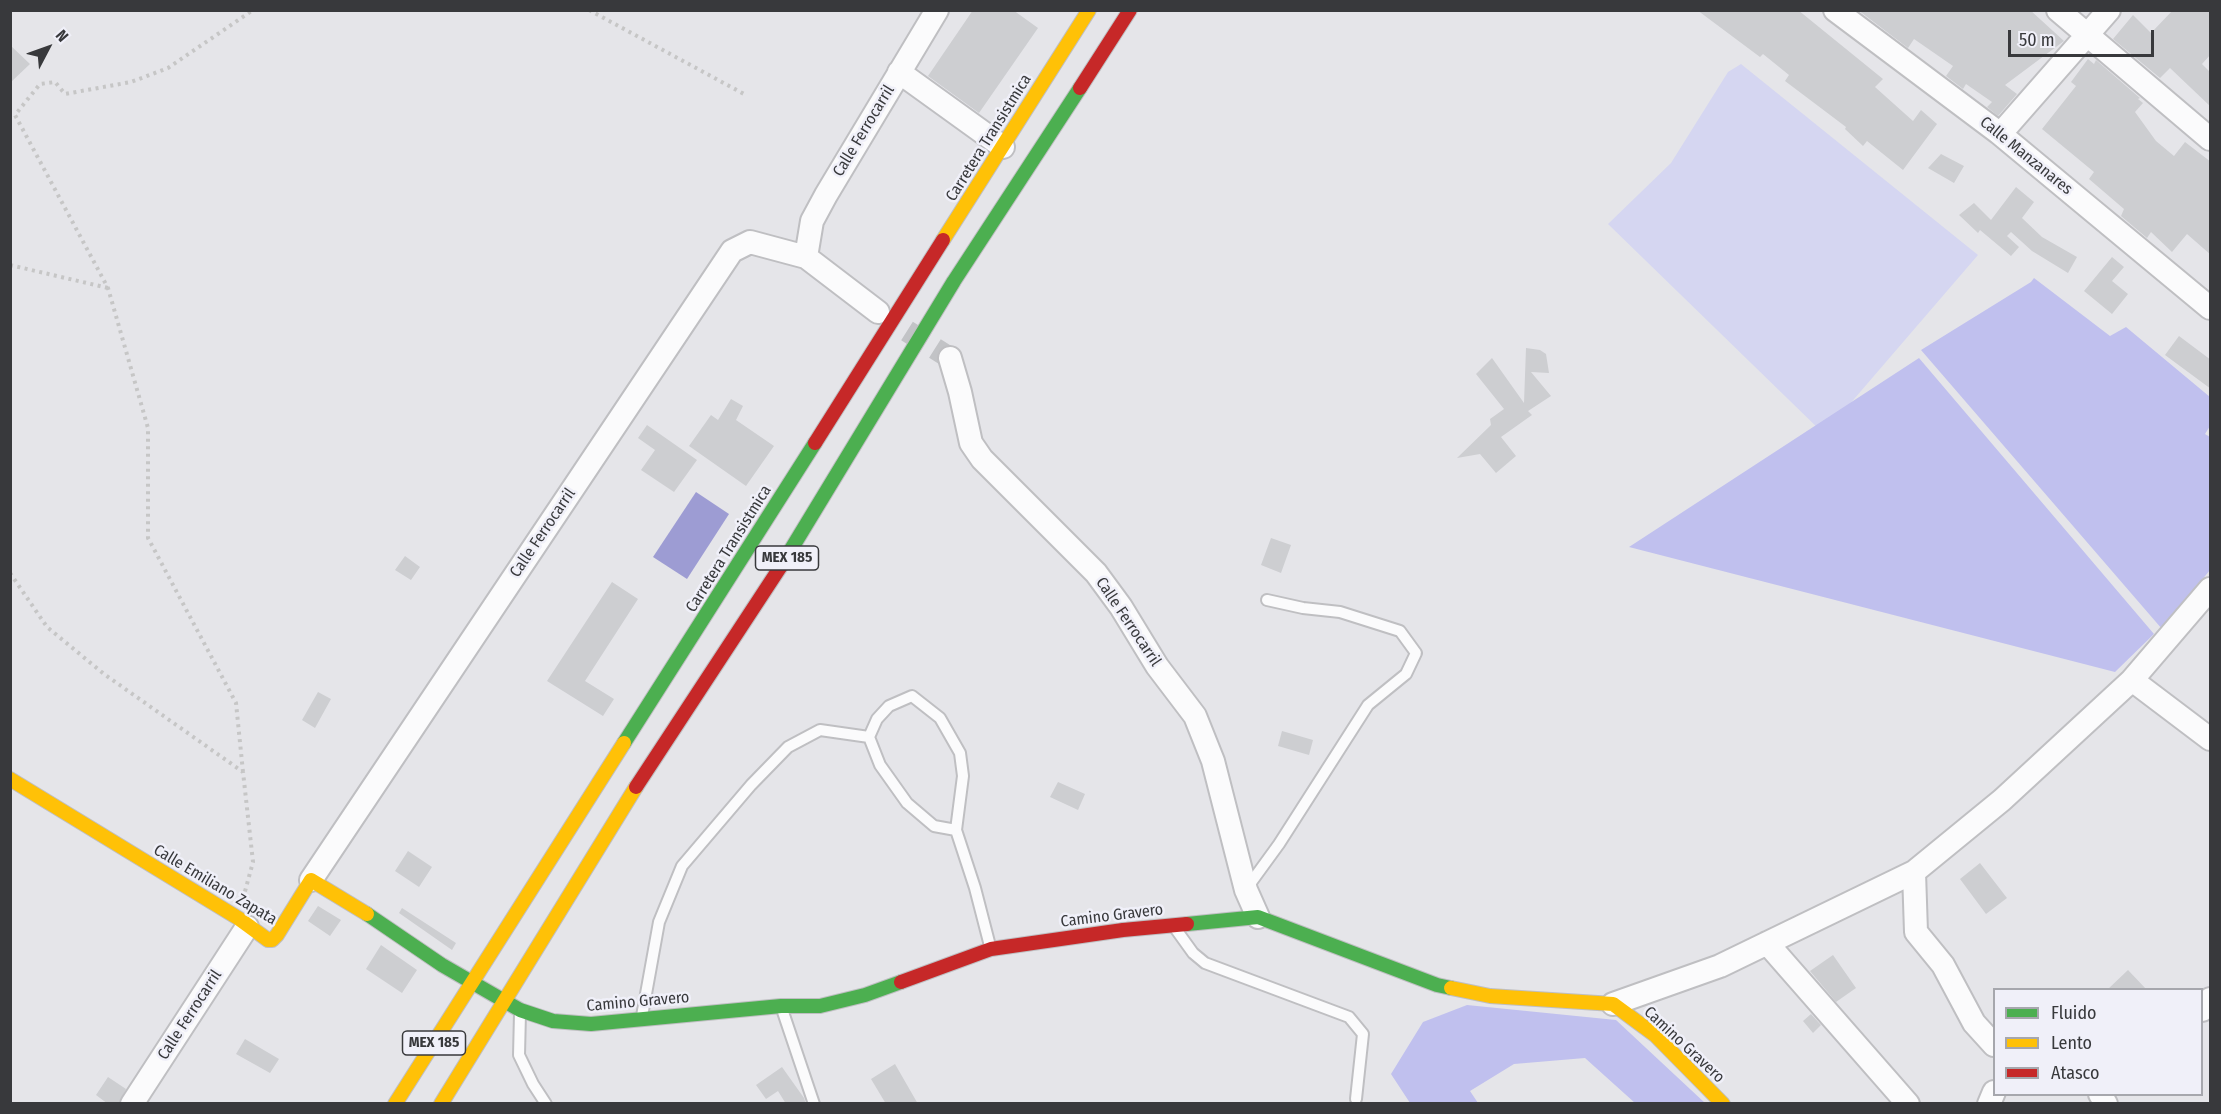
<!DOCTYPE html>
<style>
body{margin:0}
#map{position:relative;width:2221px;height:1114px;overflow:hidden;background:#e5e5e9;font-family:"Fira Sans Condensed",sans-serif}
canvas{display:block}
.frame{position:absolute;inset:0;border:12px solid #38393c;pointer-events:none}
.legend{position:absolute;left:1993px;top:988px;width:210px;height:108px;box-sizing:border-box;background:#f0f0f9;border:2px solid #a6a7ad;margin:0;padding:8px 10px;list-style:none;font-size:18px;color:#38393c}
.legend li{display:flex;align-items:center;gap:12px;height:30px}
.legend b{width:30px;border:2px solid #a6a7ad}
.north{position:absolute;left:18px;top:18px;width:60px;height:60px;-webkit-text-stroke:4px #f0f0f9;paint-order:stroke;rotate:49deg;font-size:16px;font-weight:700;line-height:24px;text-align:center;color:#38393c}
.north::after{content:'';display:block;margin:auto;width:21px;height:27px;background:#38393c;clip-path:polygon(50% 0,100% 100%,50% 72%,0 100%)}
.scale{position:absolute;left:2008px;top:30px;width:146px;height:27px;box-sizing:border-box;border:3px solid #38393c;border-top:0;padding-left:8px;font-size:18px;line-height:21px;white-space:nowrap;color:#38393c;-webkit-text-stroke:4px #f0f0f9;paint-order:stroke}
</style>
<div id="map">
<canvas width="2221" height="1114"></canvas>
<div class="frame"></div>
<ul class="legend">
<li><b style="height:8px;background:#4caf50"></b>Fluido</li>
<li><b style="height:8px;background:#ffc107"></b>Lento</li>
<li><b style="height:8px;background:#c62828"></b>Atasco</li>
</ul>
<div class="north">N</div>
<div class="scale">50 m</div>
</div>
<script>
const g = document.querySelector('canvas').getContext('2d');
g.lineJoin = 'round';
function paint(path, color) {
  g.fillStyle = color;
  g.fill(path, 'evenodd');
}
function poly(rows) {
  const path = new Path2D();
  for (const r of rows) {
    path.moveTo(r[0], r[1]);
    for (let i = 2; i < r.length; i += 2) path.lineTo(r[i], r[i + 1]);
  }
  return path;
}
function stroke(path, color, width, dash) {
  g.strokeStyle = color;
  g.lineWidth = width;
  g.lineCap = dash ? 'butt' : 'round';
  g.setLineDash(dash || []);
  g.stroke(path);
}
function write(font, color, halo, rows, align = 'center') {
  g.font = font + ' "Fira Sans Condensed",sans-serif';
  g.lineWidth = 5;
  g.setLineDash([]);
  g.textBaseline = 'middle';
  g.strokeStyle = halo;
  g.fillStyle = color;
  for (const [text, x, y, turn = 0] of rows) {
    g.save();
    g.translate(x, y);
    g.rotate((+turn || 0) * Math.PI / 180);
    g.textAlign = isNaN(turn) ? turn : align;
    if (halo) g.strokeText(text, 0, 0);
    g.fillText(text, 0, 0);
    g.restore();
  }
}
paint(poly([
 [1741,64,1978,255,1824,434,1608,224,1671,163,1728,72]
]), '#d5d6f1');
paint(poly([
 [2034,278,2110,336,2126,327,2210,397,2210,426,2205,434,2210,437,2210,570,2162,629,1921,350,2031,282],
 [1919,358,2154,634,2115,672,1629,547],
 [1467,1005,1616,1020,1705,1103,1635,1103,1585,1058,1514,1064,1470,1091,1478,1103,1410,1103,1391,1074,1423,1022]
]), '#c0c0ee');
paint(poly([
 [696,492,729,514,687,579,653,557]
]), '#9d9cd3');
paint(poly([
 [973,10,1013,10,1038,28,979,113,928,76],
 [1697,10,1798,10,1883,79,1875,87,1913,121,1921,110,1937,124,1903,170,1867,141,1863,146,1845,129,1846,127,1785,81,1789,75,1763,54,1760,57],
 [1858,10,2030,10,2064,41,2005,85,2017,94,1998,116,1987,107,1992,102,1966,84,1963,89,1946,76,1953,66,1914,39,1908,48],
 [2173,10,2211,10,2211,54,2202,64,2211,73,2211,107,2170,68,2160,78,2113,39,2133,15,2151,33],
 [10,45,30,64,10,83],
 [2088,59,2094,64,2096,60,2140,98,2138,99,2143,103,2135,112,2156,141,2174,156,2185,142,2211,162,2211,255,2187,234,2172,252,2151,232,2147,238,2121,216,2124,209,2089,179,2094,172,2042,129,2076,86,2071,82],
 [1941,154,1964,166,1954,183,1928,168],
 [2016,187,2034,202,2022,218,2042,237,2077,257,2068,273,2032,251,2011,232,2007,236,2019,247,2011,256,1980,230,1978,233,1959,215,1974,203,1991,220],
 [2112,257,2124,267,2112,281,2128,294,2112,314,2084,291],
 [2179,336,2211,360,2211,389,2165,355],
 [1526,348,1540,350,1546,354,1549,373,1531,372,1551,396,1528,411,1532,415,1501,437,1516,456,1496,473,1480,454,1457,458,1491,425,1490,419,1504,409,1476,374,1492,358,1524,403],
 [731,399,743,406,736,420,774,446,746,486,689,446,711,415,718,420],
 [647,425,697,460,674,492,641,470,655,450,638,438],
 [1271,538,1291,545,1281,573,1261,565],
 [405,556,420,567,411,580,395,570],
 [612,582,638,599,585,681,614,699,603,716,547,681],
 [318,692,331,699,315,728,302,720],
 [1282,731,1313,740,1309,755,1278,746],
 [1058,782,1085,794,1078,810,1050,797],
 [408,851,432,867,419,887,395,871],
 [1980,863,2007,898,1986,914,1960,879],
 [318,906,341,920,330,936,308,921],
 [402,908,456,943,452,950,399,913],
 [381,945,417,970,402,993,366,969],
 [1833,955,1856,988,1836,1002,1810,971],
 [2128,970,2147,990,2107,990],
 [1811,1014,1821,1025,1813,1033,1803,1021],
 [245,1039,279,1059,270,1073,236,1054],
 [895,1064,918,1104,886,1104,871,1079],
 [782,1067,804,1098,806,1104,786,1104,778,1091,766,1099,756,1085],
 [108,1077,126,1089,119,1104,108,1104,96,1095]
]), '#cdced1');
stroke(poly([
 [907,331,950,358]
]), '#c2c3c6', 22, [22, 11]);
const lane = poly([
 [869,737,877,719,889,706,912,696,940,718,960,753,963,776,956,830],
 [1247,888,1279,844,1368,705,1406,674,1416,653,1400,631,1340,612,1303,608,1267,600],
 [1175,928,1193,953,1205,963,1349,1017,1363,1034,1356,1099],
 [782,1009,814,1104],
 [520,1013,519,1055,533,1084,546,1104],
 [642,1016,659,922,682,866,751,785,788,747,820,730,869,737,880,765,907,803,934,826,956,830,975,888,990,946]
]);
const street = poly([
 [1835,10,1999,133,2210,308],
 [2058,10,2210,139],
 [899,72,1003,147],
 [1999,133,2002,132,2109,10],
 [806,257,812,221,826,195,937,10],
 [950,358,960,392,971,443,982,459,1096,573,1121,607,1157,666,1195,716,1213,761,1246,890,1258,917],
 [2210,589,2132,680,2210,739],
 [311,880,732,251,750,242,806,257,878,312],
 [1767,943,1908,1104],
 [1613,1004,1720,966,1914,872],
 [2202,1010,2210,999],
 [1994,1045,1974,1023,1943,965,1916,932,1914,872,2002,800,2132,680],
 [2100,1094,2106,1104],
 [132,1104,247,927],
 [1989,1104,1994,1092]
]);
const fast = poly([
 [781,566,954,281,1080,88],
 [624,743,815,443],
 [367,914,442,965,520,1010,553,1021,591,1024,781,1006,820,1006,865,995,901,982],
 [1187,924,1258,917,1437,985,1451,988]
]);
const slow = poly([
 [943,240,1089,10],
 [10,779,238,918,268,940,272,940,277,935,311,880,367,914],
 [1451,988,1490,996,1613,1004,1655,1035,1723,1104],
 [395,1104,624,743],
 [441,1104,636,787]
]);
const jam = poly([
 [1080,88,1130,10],
 [815,443,943,240],
 [636,787,781,566],
 [901,982,991,949,1123,930,1187,924]
]);
stroke(lane, '#bfbfc2', 14);
stroke(street, '#bfbfc2', 26);
stroke(fast, '#bfbfc2', 16);
stroke(slow, '#bfbfc2', 16);
stroke(jam, '#bfbfc2', 16);
stroke(poly([
 [589,10,744,94],
 [10,265,108,288],
 [10,573,47,627,104,674,243,772,253,862,244,895],
 [243,772,236,703,148,538,148,428,108,288,15,115,40,84,55,82,65,94,131,82,168,68,253,10]
]), '#c6c6c6', 4, [3, 4.5]);
stroke(lane, '#fbfbfc', 10);
stroke(street, '#fbfbfc', 22);
stroke(fast, '#4caf50', 14);
stroke(slow, '#ffc107', 14);
stroke(jam, '#c62828', 14);
for (const [x, y, w] of [
 [787,558,63],
 [434,1043,63]
]) {
  const box = new Path2D();
  box.roundRect(x - w / 2, y - 12, w, 24, 4.5);
  g.fillStyle = '#f0f0f9';
  g.fill(box);
  stroke(box, '#38393c', 1.5);
}
write('bold 15px', '#38393c', null, [
 ["MEX 185",787,558],
 ["MEX 185",434,1043]
]);
write('16px', '#38393c', '#f0f0f9', [
 ["Calle Ferrocarril",864,131,-59],
 ["Carretera Transistmica",989,138,-58],
 ["Calle Manzanares",2026,156,39],
 ["Calle Ferrocarril",543,533,-56],
 ["Carretera Transistmica",729,549,-58],
 ["Calle Ferrocarril",1128,622,56],
 ["Calle Emiliano Zapata",215,885,31],
 ["Camino Gravero",1112,916,-7],
 ["Camino Gravero",638,1002,-5],
 ["Calle Ferrocarril",190,1015,-57],
 ["Camino Gravero",1684,1045,43]
]);
</script>
